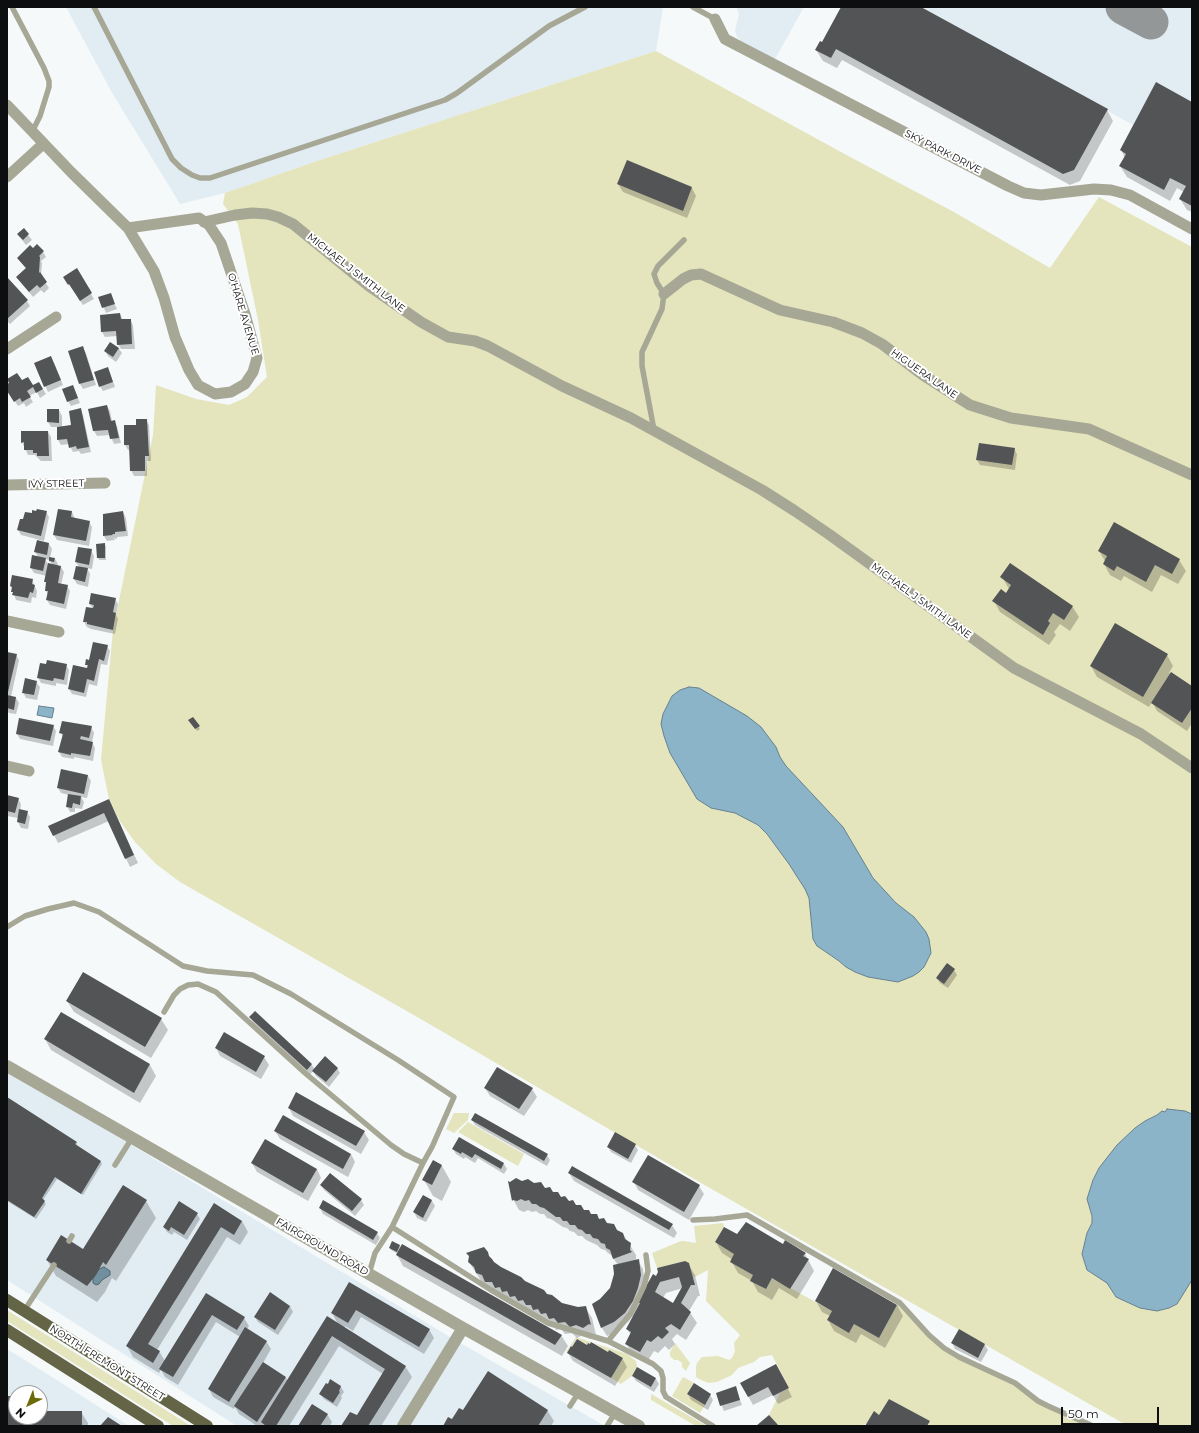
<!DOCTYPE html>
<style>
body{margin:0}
#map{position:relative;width:1199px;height:1433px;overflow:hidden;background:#f5f9fa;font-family:Montserrat,sans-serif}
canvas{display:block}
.frame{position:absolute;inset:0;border:8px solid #0d0e0f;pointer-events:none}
.north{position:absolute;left:8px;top:1385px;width:40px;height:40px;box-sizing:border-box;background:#fff;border:1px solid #9e9f9f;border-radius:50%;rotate:223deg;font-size:11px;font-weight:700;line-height:16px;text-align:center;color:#0d0e0f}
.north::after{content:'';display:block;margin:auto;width:14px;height:18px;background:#6d6b07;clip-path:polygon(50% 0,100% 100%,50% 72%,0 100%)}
.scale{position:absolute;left:1061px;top:1407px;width:98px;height:18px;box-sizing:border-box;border:2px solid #0d0e0f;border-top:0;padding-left:5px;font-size:12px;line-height:14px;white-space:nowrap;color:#0d0e0f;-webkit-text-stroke:3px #fff;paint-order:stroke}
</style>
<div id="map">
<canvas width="1199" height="1433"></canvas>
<div class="frame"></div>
<div class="north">N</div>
<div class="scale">50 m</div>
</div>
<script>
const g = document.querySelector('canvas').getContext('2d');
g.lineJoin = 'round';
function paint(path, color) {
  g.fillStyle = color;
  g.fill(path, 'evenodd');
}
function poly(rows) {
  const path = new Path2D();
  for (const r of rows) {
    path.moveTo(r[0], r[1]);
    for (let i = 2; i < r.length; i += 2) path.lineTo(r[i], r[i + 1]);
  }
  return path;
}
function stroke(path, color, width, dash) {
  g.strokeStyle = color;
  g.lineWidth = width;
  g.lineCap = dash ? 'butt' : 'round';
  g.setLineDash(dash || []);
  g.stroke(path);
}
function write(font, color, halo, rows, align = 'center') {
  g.font = font + ' Montserrat,sans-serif';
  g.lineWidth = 4;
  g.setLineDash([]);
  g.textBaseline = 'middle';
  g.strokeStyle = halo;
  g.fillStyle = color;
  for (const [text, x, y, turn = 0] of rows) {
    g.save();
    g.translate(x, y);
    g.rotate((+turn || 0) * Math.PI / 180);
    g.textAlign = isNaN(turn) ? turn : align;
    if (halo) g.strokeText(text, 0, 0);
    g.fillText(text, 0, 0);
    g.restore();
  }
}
paint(poly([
 [66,7,663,7,656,51,317,161,225,193,180,204,111,91],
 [736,7,804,7,775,59,741,41,737,37,735,31,739,14],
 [921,7,1192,7,1192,102,1156,83,1133,125],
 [7,1070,455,1340,605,1426,237,1426,7,1280],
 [7,1349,44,1372,129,1426,7,1426],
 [16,1393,40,1393,40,1417,16,1417]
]), '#e2edf3');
paint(poly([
 [656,51,852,158,954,212,1050,268,1099,197,1192,247,1192,1426,1128,1426,701,1183,426,1022,180,882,156,864,135,842,119,820,109,799,101,760,113,630,153,435,156,385,196,399,229,405,247,397,267,377,258,320,238,224,223,204,225,193,317,161],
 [454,1113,469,1113,468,1120,454,1133,446,1129],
 [468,1122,524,1154,518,1166,458,1132],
 [723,1223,724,1227,715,1242,734,1254,731,1262,753,1275,751,1281,765,1289,772,1278,832,1311,827,1320,849,1332,854,1324,879,1338,897,1305,900,1303,937,1342,993,1373,1031,1395,1093,1426,927,1426,930,1421,889,1399,879,1415,874,1412,866,1424,858,1426,779,1426,769,1415,780,1393,789,1388,772,1355,760,1357,754,1362,738,1368,732,1375,717,1382,708,1383,699,1379,696,1377,696,1367,697,1363,702,1357,718,1356,729,1360,732,1358,735,1351,734,1343,740,1335,706,1301,708,1270,693,1278,689,1263,685,1261,657,1268,652,1253,681,1241,684,1241,696,1243,694,1226],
 [7,1310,191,1426,173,1426,7,1321],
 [576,1337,627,1354,631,1357,636,1361,637,1367,632,1376,621,1384,611,1378,623,1358,609,1350,608,1352,592,1342,587,1345,577,1339,572,1347,571,1346,567,1353,566,1352],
 [675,1343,690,1363,686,1371,682,1367,682,1363,678,1360,674,1360,670,1356,670,1352],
 [683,1377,694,1383,687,1394,705,1405,700,1413,672,1396],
 [651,1394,707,1426,696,1426,651,1400]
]), '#e4e4bd');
const water = poly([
 [689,687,699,688,747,716,761,727,776,747,780,757,786,766,843,827,873,878,896,903,914,917,926,932,929,939,931,953,924,967,919,972,913,976,898,982,868,977,855,972,846,967,839,961,823,950,817,946,813,939,809,898,805,889,789,864,767,834,758,825,735,813,711,808,697,799,670,753,664,736,661,724,663,714,672,696,680,690,689,687],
 [39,706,54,708,52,718,37,715,39,706],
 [1167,1109,1185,1111,1192,1114,1192,1280,1177,1304,1169,1308,1157,1311,1140,1308,1116,1297,1107,1283,1087,1270,1082,1254,1087,1233,1092,1223,1092,1216,1087,1199,1093,1180,1099,1168,1117,1145,1135,1128,1145,1121,1157,1115,1162,1111,1165,1112,1167,1109],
 [104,1267,110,1271,110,1275,102,1280,99,1284,96,1285,93,1283,93,1278,99,1269,104,1267]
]);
paint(water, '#8cb4c8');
stroke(water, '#668290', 1);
paint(poly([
 [842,7,919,7,1107,110,1113,121,1080,181,1070,185,842,60,837,68,823,61,816,50,822,43],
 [1192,103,1192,212,1187,210,1180,199,1184,192,1177,188,1170,201,1127,177,1120,166,1125,158,1121,150],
 [618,184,692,188,696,196,687,218,623,192],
 [24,230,32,240,26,245,18,235],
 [33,249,43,252,46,257,41,261,42,263,41,276,49,288,44,293,41,290,33,297,17,277,26,269,18,258],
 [76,269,94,299,83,305,64,277],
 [7,279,27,301,30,306,10,324,7,321],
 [110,294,117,309,106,313,100,298],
 [120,314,123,320,130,320,133,325,135,349,121,349,118,344,117,336,105,337,102,332],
 [111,343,120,349,119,349,122,353,116,362,108,356,105,351],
 [83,348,86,353,96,385,83,389,80,384,70,352],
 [54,363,63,385,48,392,35,364],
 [110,373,115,387,103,391,100,386],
 [21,382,33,387,39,383,46,394,40,398,37,392,29,396,33,402,26,407,24,403,18,406,7,389,7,385],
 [73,386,80,403,71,406,68,401],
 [107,406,110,411,112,421,114,421,117,426,121,443,114,444,110,435,97,436,94,431],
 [48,410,59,410,62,416,62,427,72,425,80,410,83,415,91,452,81,454,79,451,73,452,69,444,61,445,58,440,58,427,51,427,48,422],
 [146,420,149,425,151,461,147,461,147,476,134,476,131,470,130,450,128,450,125,445,125,426,137,426],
 [48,432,51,437,52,461,41,461,35,455,28,455,22,442],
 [1014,449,1017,454,1015,470,980,465,977,460],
 [58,510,72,512,75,519,89,522,92,527,89,546,57,540,54,535],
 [46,512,49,517,44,541,21,535,18,530,24,520,32,515],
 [123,512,126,518,128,536,117,537,117,539,114,538,115,540,107,541,104,536],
 [49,544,52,549,50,558,55,559,58,564,57,566,61,567,64,572,61,585,67,586,70,591,66,609,50,605,47,600,48,594,46,591,47,576,34,573,31,568,39,558,35,552],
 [45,559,50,560,52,565,48,564],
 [104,544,106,546,106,560,99,560,98,557],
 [91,550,94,556,92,569,87,568,90,574,88,587,77,584,74,579,79,567,76,562],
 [1099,551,1179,560,1186,571,1178,584,1161,575,1152,592,1124,576,1121,581,1110,575,1104,564,1105,561],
 [1002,577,1072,606,1079,617,1070,631,1060,624,1054,632,1056,635,1049,645,1000,612,994,601,1006,594,1009,589],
 [32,580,37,591,36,598,32,597,31,603,16,600,11,586],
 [115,599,118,604,116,615,118,619,115,634,91,629,87,627,84,622,93,609,90,604],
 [107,646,110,651,107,665,101,664,97,686,89,684,86,697,72,694,69,689,88,669,86,664],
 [7,653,16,655,19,660,11,697,16,698,19,703,16,714,9,713,7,710],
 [1167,655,1173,666,1169,673,1192,687,1192,723,1187,731,1157,711,1152,702,1149,707,1097,677,1091,666],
 [66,665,69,670,67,685,56,683,56,686,41,683,38,677],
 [36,682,40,687,37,700,26,698,23,692],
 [193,718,200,729,197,731,191,722],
 [53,726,56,731,53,746,20,739,17,734],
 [91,727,94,733,92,742,95,748,93,761,74,757,74,759,62,757,59,752,63,738,61,733],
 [88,776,91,781,87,798,81,797,84,802,82,809,75,808,75,812,70,812,67,806,69,795,61,793,58,788],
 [7,796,18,799,21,804,20,811,27,812,30,817,28,829,21,828,18,822,18,818,7,816],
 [109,800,138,863,130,867,109,821,58,843,54,835],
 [954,970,957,975,948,988,940,983,937,978],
 [67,1001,161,1019,168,1030,151,1058,74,1012],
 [255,1013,312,1065,315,1070,337,1068,340,1073,329,1087,316,1076,313,1071,310,1075,253,1022,250,1017],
 [45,1039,150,1065,156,1076,140,1103,51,1050],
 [216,1048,264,1057,269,1065,261,1079,220,1056],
 [485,1088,532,1089,537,1097,524,1116,490,1096],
 [7,1099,76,1142,77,1144,76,1146,101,1162,102,1164,83,1195,57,1179,43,1200,46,1204,36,1219,7,1201],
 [289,1108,364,1132,369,1140,361,1154,293,1116],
 [475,1114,547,1155,550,1160,547,1166,475,1125,472,1120],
 [275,1131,351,1154,355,1162,348,1177,280,1139],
 [459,1138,504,1164,507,1169,504,1174,478,1158,475,1163,465,1157,464,1159,456,1154,453,1149],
 [635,1145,638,1150,631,1163,611,1152,608,1147],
 [433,1161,442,1166,451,1182,442,1201,433,1196,424,1180],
 [252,1163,317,1169,321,1178,308,1201,257,1172],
 [569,1173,672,1225,677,1233,674,1238,574,1181],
 [522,1182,534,1184,544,1189,623,1234,636,1255,636,1261,638,1261,643,1269,645,1284,643,1292,656,1277,688,1264,695,1275,700,1296,698,1296,689,1311,697,1323,686,1340,677,1334,672,1339,675,1344,669,1350,665,1346,658,1353,654,1351,647,1362,632,1354,626,1343,631,1335,627,1329,634,1317,633,1316,629,1321,619,1330,607,1336,602,1328,593,1304,600,1300,611,1288,618,1265,611,1255,608,1253,605,1250,601,1249,597,1245,586,1240,582,1236,578,1236,574,1232,570,1231,567,1228,563,1227,551,1219,547,1218,544,1214,540,1214,536,1211,532,1212,528,1210,524,1212,519,1210,513,1199],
 [683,1288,673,1304,663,1298,666,1293],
 [634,1182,699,1186,704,1194,689,1220,638,1190],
 [321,1185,361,1200,364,1205,355,1216,324,1190],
 [423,1196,432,1201,435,1206,426,1222,417,1218,414,1212],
 [146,1201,156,1218,116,1281,112,1278,105,1292,97,1302,56,1276,47,1260,83,1251],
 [215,1205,242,1221,248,1232,240,1245,227,1237,157,1350,159,1351,165,1361,206,1295,244,1318,249,1326,247,1329,266,1341,271,1349,263,1363,286,1378,288,1381,338,1324,332,1313,349,1283,429,1329,434,1338,424,1354,361,1317,353,1331,345,1326,344,1328,405,1366,412,1377,381,1426,342,1426,357,1417,383,1374,339,1346,289,1426,257,1426,239,1414,235,1407,234,1409,213,1397,209,1389,240,1337,216,1322,178,1385,165,1377,161,1370,159,1373,133,1357,127,1346],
 [320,1208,377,1233,380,1238,376,1245,323,1214],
 [197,1214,200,1219,187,1240,174,1232,172,1235,167,1232,164,1227],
 [737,1236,784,1245,805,1254,814,1271,797,1299,779,1288,772,1300,758,1292,752,1281,738,1273,732,1262,733,1260,722,1253,716,1242],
 [393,1243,400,1246,401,1249,561,1335,568,1346,562,1356,403,1266,397,1255,398,1254,391,1250,390,1248],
 [487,1253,494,1264,562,1304,578,1308,585,1307,592,1318,596,1335,590,1339,583,1335,577,1338,572,1333,565,1334,561,1329,556,1330,553,1324,483,1284,469,1262,470,1257,468,1254],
 [816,1301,897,1305,903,1316,885,1348,861,1334,856,1343,834,1331,828,1320,830,1316,822,1312],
 [290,1306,293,1312,278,1335,258,1322,255,1317],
 [952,1343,985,1345,988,1350,981,1362,955,1349],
 [587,1346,622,1358,627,1367,615,1386,573,1361,568,1353],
 [780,1373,792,1397,778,1404,773,1395,753,1405,741,1383],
 [633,1376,656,1379,659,1384,654,1392,636,1381],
 [331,1381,341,1387,344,1392,341,1396,342,1398,337,1407,324,1399,320,1394],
 [694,1385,710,1395,713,1400,708,1410,691,1400,688,1394],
 [735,1387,742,1405,724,1411,717,1394],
 [7,1397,16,1397,16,1417,40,1417,40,1397,46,1407,46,1412,81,1412,88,1423,88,1426,7,1426],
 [547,1410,554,1421,551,1426,444,1426,463,1412],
 [327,1414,332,1422,330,1426,299,1426]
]), '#0003');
stroke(poly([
 [1123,7,1151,22]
]), '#949798', 35);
paint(poly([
 [841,7,921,7,1108,109,1074,170,1063,174,836,49,831,58,815,50,820,41,822,42],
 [1156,82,1192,102,1192,206,1179,199,1186,186,1170,178,1164,190,1119,166,1126,154,1120,150],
 [627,160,692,187,683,211,617,184],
 [24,228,29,234,23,240,17,234],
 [37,244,44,251,39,256,40,257,39,273,40,272,47,282,40,288,37,285,29,292,16,277,26,268,17,258,30,245,33,248],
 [77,268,92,293,80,301,69,284,68,285,63,277],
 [7,277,28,300,7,319],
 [111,293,115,304,102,308,98,297],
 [120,313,121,319,131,319,132,344,117,345,116,331,101,332,100,315],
 [110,342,119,348,113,357,104,351],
 [83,346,94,380,79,384,68,351],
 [51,356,61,380,44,387,34,363],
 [108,367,113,382,99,387,94,372],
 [17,373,22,380,28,377,33,385,39,382,43,389,36,393,33,387,27,391,31,397,22,402,20,398,14,402,7,391,7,384,9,383,7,379],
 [73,385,78,398,67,402,62,389],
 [107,405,111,421,115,420,119,438,110,439,108,430,93,431,88,409],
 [81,408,89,447,77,449,76,446,69,448,67,439,57,440,57,427,71,425,69,411],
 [47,409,59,409,59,423,47,422],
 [136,419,147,419,149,456,145,456,145,471,130,471,129,445,124,445,124,425,136,425],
 [21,431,48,431,49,456,37,456,37,453,33,453,33,450,24,450,24,442,21,443],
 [979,443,1015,448,1012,465,976,460],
 [37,509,47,511,41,536,17,530,20,519,23,519,25,512,32,513,32,510,36,511],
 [58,509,72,511,71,517,90,521,86,541,53,535],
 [123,511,126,531,115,532,115,534,112,534,113,535,103,536,103,514],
 [1114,522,1180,559,1172,574,1155,565,1146,582,1117,566,1114,571,1103,564,1107,556,1098,551],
 [37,540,49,543,47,555,34,552],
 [105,543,105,558,97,558,96,544],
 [78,547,92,549,89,565,75,562],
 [32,555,46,558,43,571,30,568],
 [49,557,55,558,54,562,49,561],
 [48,563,61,566,58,583,68,585,64,604,46,600,48,591,45,591,46,582,44,582],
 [1010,563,1073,606,1064,620,1053,613,1048,621,1050,623,1043,635,992,601,1001,589,1006,593,1011,585,1000,577],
 [76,566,88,568,85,582,73,579],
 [12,575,33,579,32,584,35,585,33,593,30,592,28,598,12,595,13,592,11,592,12,587,10,586],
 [91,593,116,598,113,612,116,613,113,630,87,624,87,622,83,622,86,607,93,608,94,605,89,604],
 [1115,623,1168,654,1143,697,1090,666],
 [93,642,108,645,104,661,99,659,94,681,87,679,84,693,68,689,73,665,87,668,88,665,85,665,86,659,89,660],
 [7,652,17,654,8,692,7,691],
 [47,660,67,664,64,680,54,678,53,681,37,678,40,663,46,664],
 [1171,672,1192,686,1192,708,1182,723,1151,703],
 [25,678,37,681,34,695,22,693],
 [7,695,16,697,14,710,7,708],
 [193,717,200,726,195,729,188,720],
 [19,718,54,725,50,741,16,734],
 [62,721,92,726,89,738,81,736,80,739,93,742,90,756,71,753,71,755,58,752,63,734,59,733],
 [61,769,88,775,84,794,57,788],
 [68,794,81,796,80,805,73,803,72,808,66,807],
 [7,795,19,798,15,813,7,811],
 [109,799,134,855,125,859,104,813,53,836,48,826],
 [19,809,28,811,25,824,17,822],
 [947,963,955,969,944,984,936,978],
 [83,972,162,1018,145,1047,66,1001],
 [255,1011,312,1064,307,1070,249,1017],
 [61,1012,150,1064,134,1093,44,1039],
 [224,1032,265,1056,256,1072,215,1048],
 [325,1056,338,1068,326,1082,312,1071],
 [497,1067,533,1088,519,1109,484,1088],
 [296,1092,365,1131,356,1146,288,1108],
 [7,1097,77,1142,75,1144,101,1161,81,1194,55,1177,42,1198,45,1201,34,1217,7,1200],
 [475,1113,548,1154,544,1161,471,1120],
 [283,1115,351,1154,343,1169,274,1131],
 [615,1132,636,1144,628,1159,607,1147],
 [459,1137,504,1163,501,1169,475,1154,472,1158,462,1152,461,1154,452,1149],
 [265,1139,317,1169,303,1193,251,1163],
 [648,1155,700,1185,684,1212,632,1182],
 [433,1160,442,1165,432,1185,422,1180],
 [572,1166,673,1224,669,1230,568,1173],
 [330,1173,362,1199,352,1211,320,1185],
 [516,1178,522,1181,528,1179,534,1183,541,1182,545,1188,550,1187,553,1192,558,1192,561,1197,565,1196,569,1201,573,1200,576,1205,581,1205,584,1210,589,1210,591,1214,597,1214,599,1219,604,1218,607,1223,614,1224,617,1230,623,1233,625,1239,631,1243,630,1250,632,1252,613,1259,610,1250,606,1248,605,1244,601,1243,598,1239,593,1238,590,1234,586,1234,582,1230,578,1229,575,1225,570,1225,567,1221,563,1221,560,1217,556,1217,544,1208,540,1207,536,1204,532,1204,529,1200,525,1201,521,1199,517,1201,513,1200,512,1201,508,1181,510,1182],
 [123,1185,147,1200,106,1265,103,1262,96,1275,87,1286,46,1260,61,1235,83,1249],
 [423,1195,432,1200,423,1218,413,1212],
 [323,1200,378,1232,373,1240,319,1208],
 [179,1201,198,1213,184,1235,171,1227,169,1231,163,1227],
 [214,1203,242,1221,234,1235,221,1227,148,1344,160,1351,153,1363,126,1346],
 [746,1222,783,1244,785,1240,806,1253,803,1256,809,1259,790,1289,772,1278,766,1289,750,1281,753,1275,730,1262,734,1254,715,1242,724,1227,737,1234],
 [392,1241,400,1245,397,1252,389,1248],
 [402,1244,562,1335,555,1345,396,1255],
 [484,1247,488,1252,489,1256,492,1259,494,1262,501,1267,521,1277,525,1281,544,1290,547,1294,552,1295,562,1303,578,1307,586,1306,591,1325,589,1324,583,1328,576,1325,570,1327,565,1322,558,1323,554,1318,549,1319,546,1313,541,1314,538,1309,533,1310,531,1305,526,1305,523,1300,518,1301,515,1296,510,1297,507,1291,502,1292,500,1287,495,1288,492,1282,485,1282,482,1275,476,1273,474,1267,468,1262,469,1256,466,1253],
 [639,1259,641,1275,638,1288,633,1301,625,1313,614,1322,601,1328,592,1304,600,1299,610,1288,614,1274,613,1265],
 [685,1261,689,1263,695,1285,691,1285,681,1303,691,1312,680,1330,671,1324,665,1328,669,1332,662,1339,658,1336,651,1342,647,1340,640,1352,625,1344,631,1332,626,1329,640,1303,637,1302,653,1274,656,1276,658,1272,657,1268],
 [679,1277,682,1287,673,1303,655,1292,660,1282],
 [833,1268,897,1305,879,1338,854,1324,849,1333,827,1320,832,1311,815,1301],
 [349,1282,430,1329,419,1347,356,1310,348,1323,331,1313],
 [270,1292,290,1306,275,1330,254,1317],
 [206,1293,245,1317,237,1330,212,1315,173,1377,159,1369],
 [327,1316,406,1366,368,1426,341,1426,350,1412,357,1415,385,1369,332,1336,276,1426,266,1426,261,1422],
 [245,1327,267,1341,229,1402,208,1389],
 [959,1329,985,1344,978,1358,951,1343],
 [577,1339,587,1345,588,1343,590,1344,591,1342,608,1352,609,1350,623,1358,611,1378,567,1353,571,1346,572,1347],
 [263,1362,286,1377,257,1422,234,1406],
 [776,1364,789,1388,773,1396,768,1387,748,1397,740,1383],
 [637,1367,656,1378,651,1387,632,1376],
 [488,1371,548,1410,538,1426,443,1426,448,1417,452,1419,459,1408,463,1410],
 [330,1379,341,1386,339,1391,340,1392,333,1403,319,1394,326,1383,328,1384],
 [694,1383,711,1394,705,1405,687,1394],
 [736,1386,740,1400,720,1406,716,1393],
 [7,1396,16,1396,16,1417,40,1417,40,1411,82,1411,82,1426,7,1426],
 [889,1399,930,1421,927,1426,865,1426,874,1411,879,1415],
 [312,1404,328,1414,320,1426,298,1426],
 [769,1415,779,1426,756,1426],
 [108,1417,122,1426,100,1426]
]), '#525456');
stroke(poly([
 [12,7,44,68,49,81,49,87,40,116,32,132],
 [94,7,172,159,181,168,192,175,200,178,210,178,445,100,457,93,549,26,585,7],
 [693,7,715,19],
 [654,430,642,366,642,352,662,309,664,294,657,283,654,274,658,266,684,240],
 [7,927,25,916,48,909,74,903,99,912,183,966,207,971,253,975,291,994,398,1060,454,1097,432,1147,423,1163,392,1227,375,1253,369,1274],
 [164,1012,174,995,180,989,188,985,198,984,216,992,305,1073,391,1145,404,1154,423,1163],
 [115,1165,132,1138],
 [693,1220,715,1219,747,1215,900,1303,929,1335,944,1348,959,1357,1015,1383,1038,1401,1048,1406,1093,1426],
 [392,1227,491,1290,548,1323,608,1341,653,1364,661,1371,663,1378,663,1391,666,1397,713,1426],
 [69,1241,72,1236],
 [24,1311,54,1265],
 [608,1341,631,1313,644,1286,648,1271,646,1255],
 [570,1406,579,1392],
 [607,1426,615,1413]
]), '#a7a796', 5.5);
stroke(poly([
 [715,19,725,39,1008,186,1024,193,1041,195,1094,189,1111,190,1130,195,1192,229],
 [7,105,71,172,128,228,154,271,164,298,175,337,189,370,198,385,215,394,231,392,245,384,253,372,257,358,245,314,221,243,209,225,199,218,128,228],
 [7,177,43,144],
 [204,222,235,215,252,213,267,214,278,217,293,224,369,286,421,322,448,337,475,341,488,346,562,386,631,418,762,490,795,511,830,535,1014,668,1141,734,1192,768],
 [664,294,683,279,691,275,701,274,780,310,833,322,862,333,882,344,923,375,970,405,1011,418,1089,429,1192,475],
 [7,349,56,317],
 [7,485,105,483],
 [7,621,59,632],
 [7,766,29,771]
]), '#a7a796', 11);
stroke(poly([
 [7,1066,463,1328,639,1426],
 [403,1426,463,1328]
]), '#a7a796', 12);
stroke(poly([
 [7,1300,207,1426],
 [7,1330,158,1426]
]), '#646447', 12);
write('10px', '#0d0e0f', '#fff', [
 ["SKY PARK DRIVE",943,152,27],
 ["MICHAEL J SMITH LANE",356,273,38],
 ["O'HARE AVENUE",243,314,73],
 ["HIGUERA LANE",924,374,35],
 ["IVY STREET",56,484,-1],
 ["MICHAEL J SMITH LANE",921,601,36],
 ["FAIRGROUND ROAD",322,1247,30],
 ["NORTH FREMONT STREET",107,1363,32]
]);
</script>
